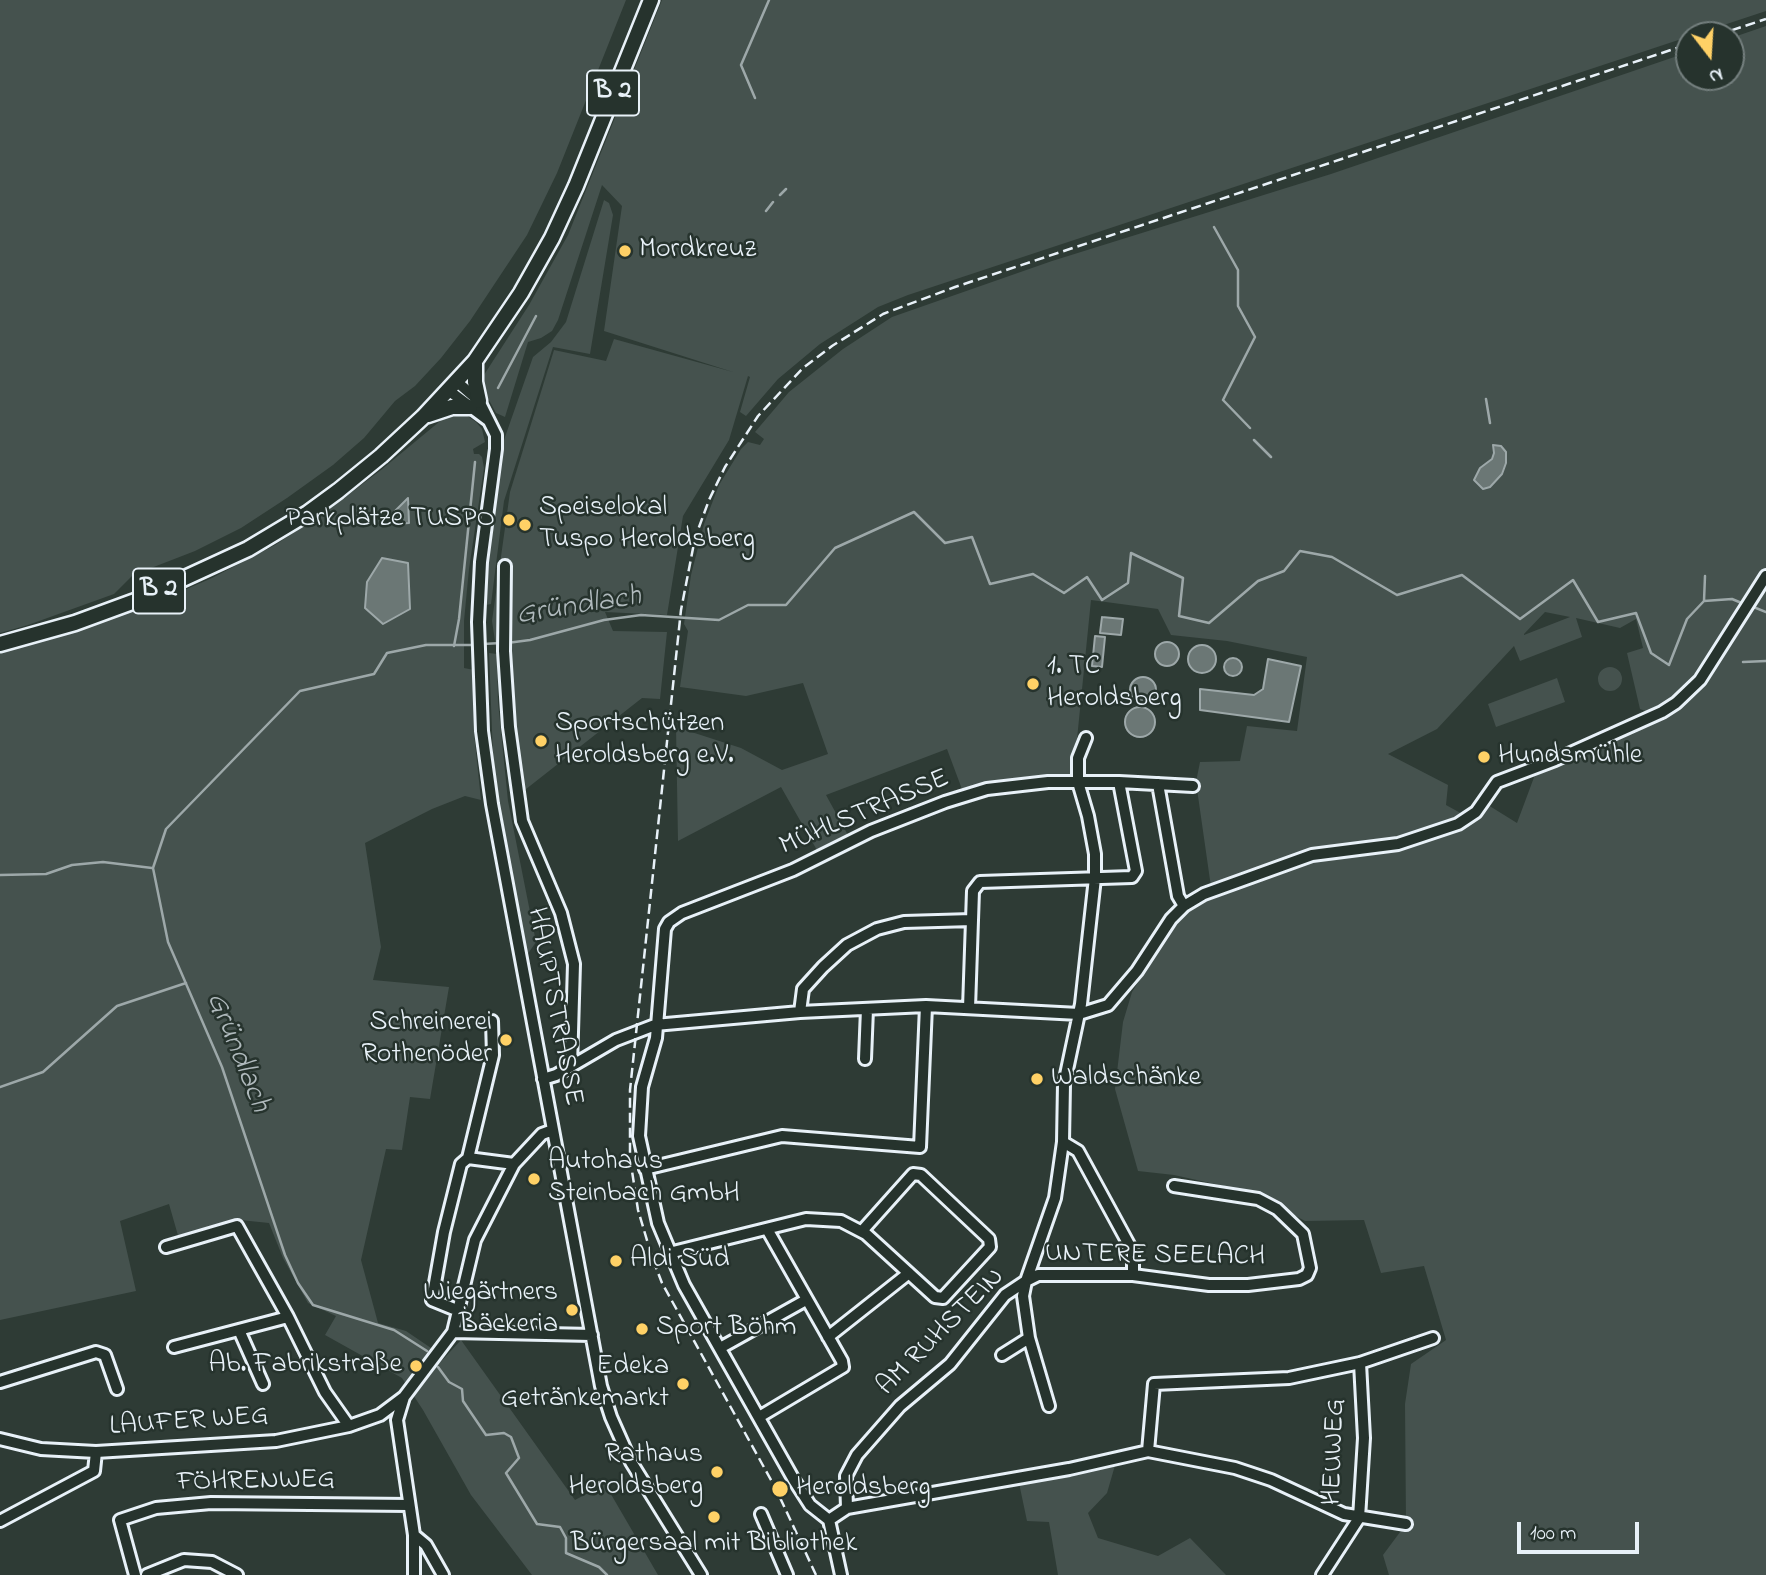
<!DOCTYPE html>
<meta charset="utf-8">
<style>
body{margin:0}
#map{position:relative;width:1766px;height:1575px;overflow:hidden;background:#2e3b35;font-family:"Indie Flower",sans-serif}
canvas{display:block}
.north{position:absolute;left:1675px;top:21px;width:70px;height:70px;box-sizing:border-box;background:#26332d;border:2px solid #747f7e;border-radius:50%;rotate:163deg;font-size:19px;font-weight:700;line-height:28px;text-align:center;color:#e8f1f8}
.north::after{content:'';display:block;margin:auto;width:24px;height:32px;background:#ffd166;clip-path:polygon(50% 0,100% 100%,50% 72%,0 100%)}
.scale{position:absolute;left:1517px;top:1522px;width:122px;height:32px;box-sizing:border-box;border:4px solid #e8f1f8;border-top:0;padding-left:9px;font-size:21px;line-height:24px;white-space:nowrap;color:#e8f1f8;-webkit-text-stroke:5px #26332d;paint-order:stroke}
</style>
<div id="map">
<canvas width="1766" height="1575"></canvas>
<div class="north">N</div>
<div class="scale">100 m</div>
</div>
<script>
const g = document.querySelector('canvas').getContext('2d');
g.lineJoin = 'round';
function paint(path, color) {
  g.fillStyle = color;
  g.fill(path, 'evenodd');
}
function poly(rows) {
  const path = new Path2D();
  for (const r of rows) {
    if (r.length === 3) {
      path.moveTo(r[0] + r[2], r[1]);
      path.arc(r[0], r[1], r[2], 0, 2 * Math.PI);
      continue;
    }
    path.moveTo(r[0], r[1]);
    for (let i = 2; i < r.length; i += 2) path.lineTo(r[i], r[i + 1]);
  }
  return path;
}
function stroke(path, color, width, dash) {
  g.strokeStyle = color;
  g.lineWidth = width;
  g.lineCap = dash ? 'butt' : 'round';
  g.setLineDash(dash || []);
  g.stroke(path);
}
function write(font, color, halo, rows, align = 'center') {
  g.font = font + ' "Indie Flower",sans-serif';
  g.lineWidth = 5;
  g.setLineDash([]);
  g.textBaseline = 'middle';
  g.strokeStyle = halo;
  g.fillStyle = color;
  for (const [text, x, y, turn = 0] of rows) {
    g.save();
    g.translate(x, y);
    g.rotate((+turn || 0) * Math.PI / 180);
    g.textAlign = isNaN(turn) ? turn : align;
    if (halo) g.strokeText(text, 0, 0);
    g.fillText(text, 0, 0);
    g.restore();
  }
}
paint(poly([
 [0,0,626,0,557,173,527,235,470,321,441,358,415,386,395,401,364,438,333,465,287,498,241,528,195,551,133,575,114,594,28,625,0,633],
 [662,0,1766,0,1766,11,908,295,878,307,820,344,778,379,746,416,740,412,750,377,748,376,729,440,683,516,667,615,605,612,613,631,667,632,660,699,642,698,521,793,497,657,498,702,508,801,536,942,525,958,497,797,493,757,489,653,497,654,492,621,510,492,554,350,606,361,614,339,733,372,604,331,622,206,602,185,558,320,552,331,541,338,528,342,505,417,496,413,484,391,482,378,529,305,568,235],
 [1766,26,1766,569,1750,588,1708,657,1680,695,1651,713,1640,709,1627,653,1643,648,1636,619,1620,628,1576,618,1582,637,1520,661,1514,646,1437,729,1388,754,1448,785,1446,805,1475,821,1488,805,1517,823,1536,772,1675,708,1689,698,1705,679,1766,587,1766,1575,1389,1575,1383,1555,1406,1524,1405,1404,1411,1364,1446,1340,1424,1266,1381,1273,1364,1220,1305,1221,1251,1192,1174,1175,1138,1171,1115,1089,1123,1022,1132,992,1182,912,1212,894,1196,782,1200,762,1240,761,1247,726,1297,731,1307,657,1227,641,1171,635,1158,609,1091,600,1077,739,1072,754,1073,776,963,792,947,749,826,795,849,837,818,852,781,787,678,841,676,727,741,748,782,770,828,754,803,683,746,696,680,687,688,631,684,624,691,575,704,524,719,485,741,449,748,442,760,445,764,439,755,432,789,392,843,349,892,317,1052,261,1331,174,1689,52,1689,77,1731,77,1731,38],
 [1545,612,1570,617,1524,635,1524,634],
 [604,200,609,203,613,215,590,354,553,347,504,501,491,604,486,605,488,545,500,453,505,437,533,357,551,342,566,322],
 [457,414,466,415,476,422,482,429,485,442,473,449,474,454,479,454,482,457,484,468,469,569,464,621,464,668,474,670,474,733,481,800,465,796,432,809,365,843,381,947,373,980,449,987,430,1099,410,1097,402,1150,386,1149,361,1260,378,1323,406,1331,431,1348,436,1367,461,1340,575,1500,605,1484,658,1575,532,1575,471,1495,423,1410,402,1378,325,1335,336,1316,308,1303,283,1258,269,1223,240,1220,179,1239,169,1204,120,1221,136,1291,0,1320,0,653,83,628,159,601,212,578,275,545,328,510,381,470,445,417],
 [1610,679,12],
 [1557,678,1565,702,1496,727,1488,704],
 [1116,1462,1107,1493,1088,1513,1098,1538,1158,1556,1190,1538,1226,1575,1058,1575,1049,1522,1027,1521,1019,1483]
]), '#45524e');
const water = poly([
 [1493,445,1501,446,1506,452,1506,463,1502,474,1490,487,1483,489,1474,480,1480,468,1492,459,1494,453,1493,445],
 [408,498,409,523,381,525,408,498],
 [382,558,408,563,410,609,383,624,365,608,367,582,382,558],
 [1102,617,1123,619,1121,635,1100,633,1102,617],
 [1095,636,1105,637,1102,667,1092,666,1095,636],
 [1167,654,12],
 [1202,659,14],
 [1233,667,9],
 [1268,659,1301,666,1289,722,1200,710,1200,689,1254,695,1263,689,1268,659],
 [1143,690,13],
 [1140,722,15]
]);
paint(water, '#6b7775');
stroke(water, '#9da8a9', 2);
stroke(poly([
 [755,98,741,65,769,0],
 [780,195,786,189],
 [766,211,773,202],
 [1214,227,1238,270,1238,306,1255,337,1223,400,1250,428],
 [498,388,536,316],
 [1486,399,1490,423],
 [1254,440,1271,457],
 [1704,601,1705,576],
 [1751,606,1766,612],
 [507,643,530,640,604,620,641,615,719,620,748,605,786,605,835,548,914,512,945,543,972,537,990,584,1033,574,1064,593,1087,577,1102,600,1128,583,1131,553,1183,578,1179,616,1209,623,1258,581,1284,571,1300,551,1332,557,1397,595,1462,575,1520,619,1573,580,1598,622,1636,613,1651,653,1669,665,1687,619,1704,601,1732,599,1744,604],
 [483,644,501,643],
 [454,646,459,619,475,462],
 [1743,662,1766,661],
 [0,875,46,874,72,865,103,862,152,868],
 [0,1087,43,1072,117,1006,186,983],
 [427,1351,394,1330,313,1305,298,1283,285,1255,222,1067,168,942,153,868,166,829,300,691,374,674,387,653,426,645,476,645],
 [438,1367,449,1382,462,1389,463,1401,486,1435,504,1433,511,1437,519,1458,506,1473,537,1524,560,1527,566,1538,566,1553,599,1567,607,1575]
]), '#9da8a9', 2.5);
const minor = poly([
 [456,381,479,401,496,435,496,449,481,562,478,622,482,731,492,804,601,1386,611,1417,631,1462,701,1575],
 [448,390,488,420],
 [505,566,504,651,509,727,522,821,561,913,574,964,571,1066],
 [1158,784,1178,896,1184,906],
 [969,1008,973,891,980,882,1132,877,1136,871,1119,782],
 [800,1012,803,989,823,967,847,945,877,929,904,922,972,920],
 [865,1059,867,1009],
 [543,1079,556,1075,616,1040,655,1025,800,1012,926,1006,1079,1014,1108,1005,1137,971,1171,919,1184,906,1204,894,1312,855,1398,844,1458,824,1476,812,1497,782,1555,760,1662,712,1676,703,1700,680,1766,576],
 [1063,1142,1078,1151,1133,1252,1133,1275],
 [468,1158,514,1164],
 [645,1169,782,1136,920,1147,926,1006],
 [166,1247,237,1226,288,1317,325,1392,349,1426],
 [669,1253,806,1219,841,1221,866,1234,935,1297,943,1298,990,1247,989,1239,921,1175,913,1174,862,1231],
 [459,1311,432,1300,444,1232,461,1164,468,1158,493,1055,492,1021],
 [239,1330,263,1384],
 [453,1332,592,1335],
 [828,1337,909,1273],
 [174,1347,288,1317],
 [720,1348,806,1300],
 [1002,1355,1029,1338],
 [0,1382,96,1352,105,1355,117,1389],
 [1049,1406,1029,1338,1023,1296,1026,1281,1038,1275,1133,1275,1209,1285,1248,1285,1299,1279,1307,1275,1310,1268,1303,1234,1277,1209,1258,1199,1174,1186],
 [759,1417,843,1367,842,1361,767,1229],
 [0,1439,41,1449,96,1452,276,1441,349,1426,380,1415,404,1397],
 [1148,1451,1154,1384,1289,1378,1360,1363,1433,1338],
 [847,1508,846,1476,857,1455,900,1406,950,1364,1005,1295,1026,1281,1055,1198,1063,1142,1064,1084,1081,1004,1095,878,1095,854,1088,816,1078,782,1078,758,1086,738],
 [761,1514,787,1575],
 [829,1520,810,1505,794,1480,684,1285,658,1223,639,1136,642,1087,656,1038,665,929,669,922,682,913,793,870,871,831,945,802,987,789,1048,782,1119,782,1193,786],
 [829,1520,847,1508,1069,1469,1148,1451,1235,1468,1271,1480,1344,1514,1406,1524],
 [829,1520,841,1575],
 [0,1521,94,1471,96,1452],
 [414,1535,426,1545,443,1575],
 [135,1575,120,1520,156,1508,211,1503,409,1505],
 [147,1575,184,1560,212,1562,237,1575],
 [414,1575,414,1535,397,1420,404,1397,453,1332,475,1240,514,1164,542,1134,553,1130],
 [1322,1575,1359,1518,1364,1438,1360,1363]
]);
const major = poly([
 [475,361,475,382,479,401],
 [428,415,452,407,470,407],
 [0,644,75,623,135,601,248,549,308,513,338,491,381,456,423,417,475,361,521,293,552,238,576,186,651,0]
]);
stroke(minor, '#e8f1f8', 16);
stroke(major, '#e8f1f8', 19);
stroke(minor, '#26332d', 10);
stroke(major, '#26332d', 14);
stroke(poly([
 [1717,35,1766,19],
 [816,1575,776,1489,662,1283,652,1257,638,1210,630,1158,630,1090,681,610,695,538,709,500,725,467,758,416,803,368,832,346,883,314,955,287,1689,44]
]), '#e8f1f8', 2.5, [10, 5]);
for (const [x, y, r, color] of [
 [625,251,7,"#ffd166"],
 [509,520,7,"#ffd166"],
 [525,525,7,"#ffd166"],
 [1033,684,7,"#ffd166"],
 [541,741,7,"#ffd166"],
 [1484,757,7,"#ffd166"],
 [506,1040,7,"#ffd166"],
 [1037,1079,7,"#ffd166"],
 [534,1179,7,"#ffd166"],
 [616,1261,7,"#ffd166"],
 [572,1310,7,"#ffd166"],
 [642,1329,7,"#ffd166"],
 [416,1366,7,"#ffd166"],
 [683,1384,7,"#ffd166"],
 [717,1472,7,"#ffd166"],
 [780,1489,9,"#ffd166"],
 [714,1517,7,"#ffd166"]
]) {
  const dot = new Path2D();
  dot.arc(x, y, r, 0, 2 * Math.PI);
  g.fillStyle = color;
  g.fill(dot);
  stroke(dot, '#26332d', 2.5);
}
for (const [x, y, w] of [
 [613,93,52],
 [159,591,52]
]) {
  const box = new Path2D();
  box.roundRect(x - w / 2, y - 22.5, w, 45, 5);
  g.fillStyle = '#26332d';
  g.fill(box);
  stroke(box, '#e8f1f8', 2);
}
write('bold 26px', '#e8f1f8', null, [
 ["B 2",613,93],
 ["B 2",159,591]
]);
write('28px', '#e8f1f8', '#26332d', [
 ["Mordkreuz",639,251],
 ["Speiselokal",539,509],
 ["Tuspo Heroldsberg",539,541],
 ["Parkplätze TUSPO",495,520,"right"],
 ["1. TC",1047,668],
 ["Heroldsberg",1047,700],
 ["Sportschützen",555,725],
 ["Heroldsberg e.V.",555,757],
 ["Hundsmühle",1498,757],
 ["Schreinerei",492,1024,"right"],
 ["Rothenöder",492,1056,"right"],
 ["Waldschänke",1051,1079],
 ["Autohaus",548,1163],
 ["Steinbach GmbH",548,1195],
 ["Aldi Süd",630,1261],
 ["Wiegärtners",558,1294,"right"],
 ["Bäckeria",558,1326,"right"],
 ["Sport Böhm",656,1329],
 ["Ab. Fabrikstraße",402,1366,"right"],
 ["Edeka",669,1368,"right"],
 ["Getränkemarkt",669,1400,"right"],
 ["Rathaus",703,1456,"right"],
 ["Heroldsberg",703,1488,"right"],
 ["Heroldsberg",796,1489],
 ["Bürgersaal mit Bibliothek",714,1545,"center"]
], 'left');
write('28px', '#e8f1f8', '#26332d', [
 ["MÜHLSTRASSE",865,814,-23],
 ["HAUPTSTRASSE",553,1007,79],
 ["UNTERE SEELACH",1155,1257,1],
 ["AM RUHSTEIN",942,1333,-45],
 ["LAUFER WEG",189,1423,-4],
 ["HEUWEG",1336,1452,-88],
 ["FÖHRENWEG",256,1483,-1]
]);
write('italic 30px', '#b0babd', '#26332d', [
 ["Gründlach",579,608,-9],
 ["Gründlach",236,1053,68]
]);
</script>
